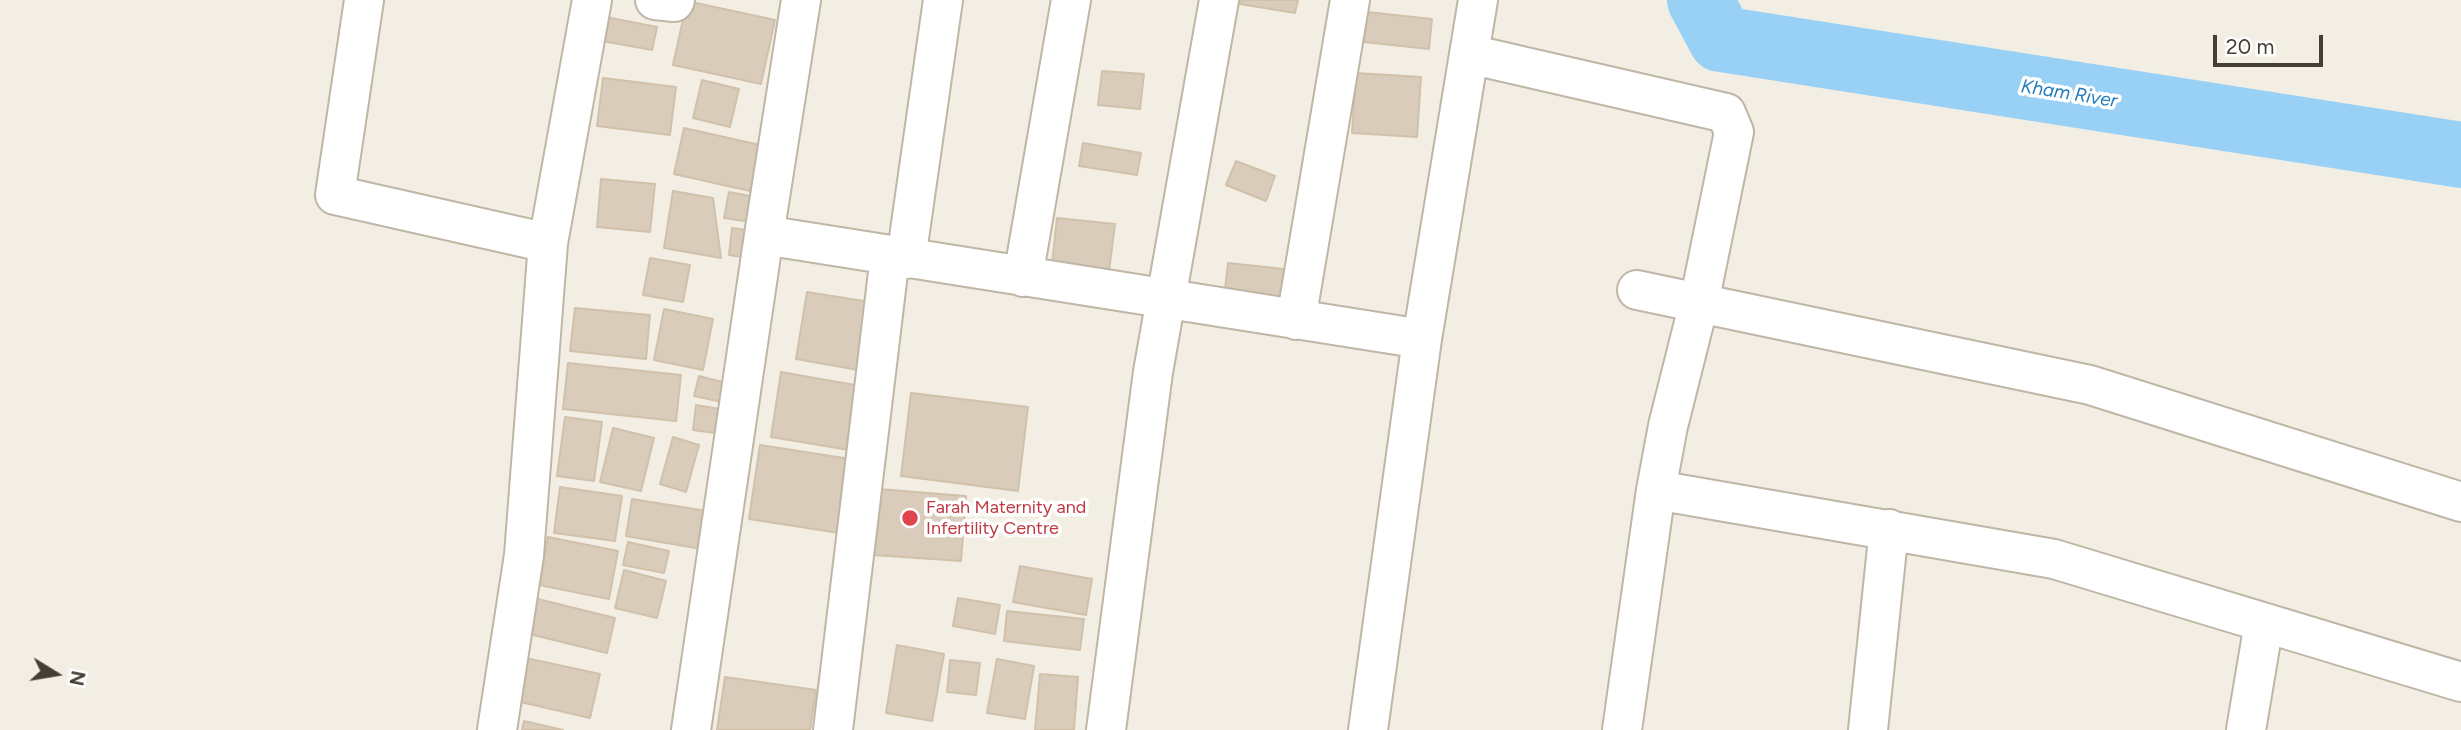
<!DOCTYPE html>
<style>
body{margin:0}
#map{position:relative;width:2461px;height:730px;overflow:hidden;background:#f3eee3;font-family:Figtree,sans-serif}
canvas{display:block}
.north{position:absolute;left:21px;top:639px;width:70px;height:70px;-webkit-text-stroke:5px #fff;paint-order:stroke;rotate:101deg;font-size:19px;font-weight:700;line-height:28px;text-align:center;color:#453e33}
.north::after{content:'';display:block;margin:auto;width:24px;height:32px;background:#453e33;clip-path:polygon(50% 0,100% 100%,50% 72%,0 100%)}
.scale{position:absolute;left:2213px;top:35px;width:110px;height:32px;box-sizing:border-box;border:4px solid #453e33;border-top:0;padding-left:9px;font-size:21px;line-height:24px;white-space:nowrap;color:#453e33;-webkit-text-stroke:5px #fff;paint-order:stroke}
</style>
<div id="map">
<canvas width="2461" height="730"></canvas>
<div class="north">N</div>
<div class="scale">20 m</div>
</div>
<script>
const g = document.querySelector('canvas').getContext('2d');
g.lineJoin = 'round';
function poly(rows) {
  const path = new Path2D();
  for (const r of rows) {
    path.moveTo(r[0], r[1]);
    for (let i = 2; i < r.length; i += 2) path.lineTo(r[i], r[i + 1]);
  }
  return path;
}
function stroke(path, color, width, dash) {
  g.strokeStyle = color;
  g.lineWidth = width;
  g.lineCap = dash ? 'butt' : 'round';
  g.setLineDash(dash || []);
  g.stroke(path);
}
function paint(path, color) {
  g.fillStyle = color;
  g.fill(path, 'evenodd');
}
function write(font, color, halo, rows, align = 'center') {
  g.font = font + ' Figtree,sans-serif';
  g.lineWidth = 7;
  g.setLineDash([]);
  g.textBaseline = 'middle';
  g.strokeStyle = halo;
  g.fillStyle = color;
  for (const [text, x, y, turn = 0] of rows) {
    g.save();
    g.translate(x, y);
    g.rotate((+turn || 0) * Math.PI / 180);
    g.textAlign = isNaN(turn) ? turn : align;
    if (halo) g.strokeText(text, 0, 0);
    g.fillText(text, 0, 0);
    g.restore();
  }
}
stroke(poly([
 [1700,0,1721,39,2461,155]
]), '#99d1f6', 66);
const building = poly([
 [1241,0,1298,0,1295,13,1240,4,1241,0],
 [687,1,775,20,761,84,673,65,687,1],
 [1367,12,1432,19,1429,49,1364,42,1367,12],
 [606,17,657,27,652,50,602,41,606,17],
 [1102,71,1144,74,1140,109,1098,105,1102,71],
 [1356,73,1421,77,1417,137,1352,133,1356,73],
 [603,78,676,87,670,135,597,126,603,78],
 [702,80,739,89,730,127,693,118,702,80],
 [684,128,760,145,750,191,674,174,684,128],
 [1083,143,1141,153,1137,175,1079,166,1083,143],
 [1236,161,1275,176,1266,201,1226,185,1236,161],
 [601,179,655,184,650,232,597,227,601,179],
 [673,191,713,198,721,258,664,248,673,191],
 [729,192,755,197,751,222,724,218,729,192],
 [1057,218,1115,224,1108,279,1051,273,1057,218],
 [732,228,752,231,748,258,729,255,732,228],
 [650,258,690,265,683,302,643,295,650,258],
 [1228,263,1284,269,1280,305,1224,299,1228,263],
 [807,292,876,303,864,371,796,359,807,292],
 [575,308,650,315,646,359,570,351,575,308],
 [664,309,713,319,703,370,654,360,664,309],
 [568,363,681,375,676,421,563,409,568,363],
 [781,372,866,387,855,451,771,437,781,372],
 [699,376,730,384,727,403,694,396,699,376],
 [911,393,1028,407,1018,491,901,476,911,393],
 [696,405,726,410,722,434,693,430,696,405],
 [565,417,602,422,594,481,557,476,565,417],
 [613,428,654,438,641,491,600,482,613,428],
 [673,437,699,445,686,492,660,484,673,437],
 [760,445,850,459,839,533,749,519,760,445],
 [560,487,622,496,615,541,554,533,560,487],
 [878,489,966,496,961,561,873,555,878,489],
 [632,499,713,512,707,550,626,536,632,499],
 [548,537,618,551,609,599,539,585,548,537],
 [628,542,669,551,664,573,623,565,628,542],
 [1020,566,1092,579,1086,615,1013,602,1020,566],
 [624,570,666,581,657,618,615,608,624,570],
 [958,598,1000,605,995,634,953,626,958,598],
 [538,599,615,618,607,653,529,634,538,599],
 [1007,611,1084,619,1080,650,1004,641,1007,611],
 [897,645,944,654,932,721,886,713,897,645],
 [526,658,600,674,590,718,516,701,526,658],
 [997,659,1034,666,1025,719,987,713,997,659],
 [950,660,980,663,976,695,947,692,950,660],
 [1040,674,1078,677,1074,730,1035,730,1040,674],
 [725,677,816,690,810,730,717,730,725,677],
 [524,721,563,730,522,730,524,721]
]);
paint(building, '#d9ccba');
stroke(building, '#d1c1aa', 2);
const minor = poly([
 [364,0,335,195,548,243],
 [655,0,674,2,675,0],
 [1469,54,1726,113,1734,132,1699,303,1668,426,1656,490,1622,730],
 [764,235,801,0],
 [906,259,943,0],
 [1023,277,1071,0],
 [1637,290,2090,385,2461,502],
 [1296,320,1350,0],
 [1656,490,2054,559,2461,682],
 [497,730,524,555,548,243,592,0],
 [691,730,764,235,1422,339],
 [833,730,890,256],
 [1106,730,1153,372,1219,0],
 [1368,730,1422,339,1478,0],
 [1868,730,1889,529],
 [2246,730,2264,623]
]);
stroke(minor, '#bfb6a5', 42);
stroke(minor, '#fff', 38);
for (const [x, y, r, color] of [
 [910,518,9,"#e0444e"]
]) {
  const dot = new Path2D();
  dot.arc(x, y, r, 0, 2 * Math.PI);
  g.fillStyle = color;
  g.fill(dot);
  stroke(dot, '#fff', 2.5);
}
write('18px', '#be3a42', '#fff', [
 ["Farah Maternity and",926,508],
 ["Infertility Centre",926,529]
], 'left');
write('italic 19px', '#237cba', '#fff', [
 ["Kham River",2069,94,9]
]);
</script>
